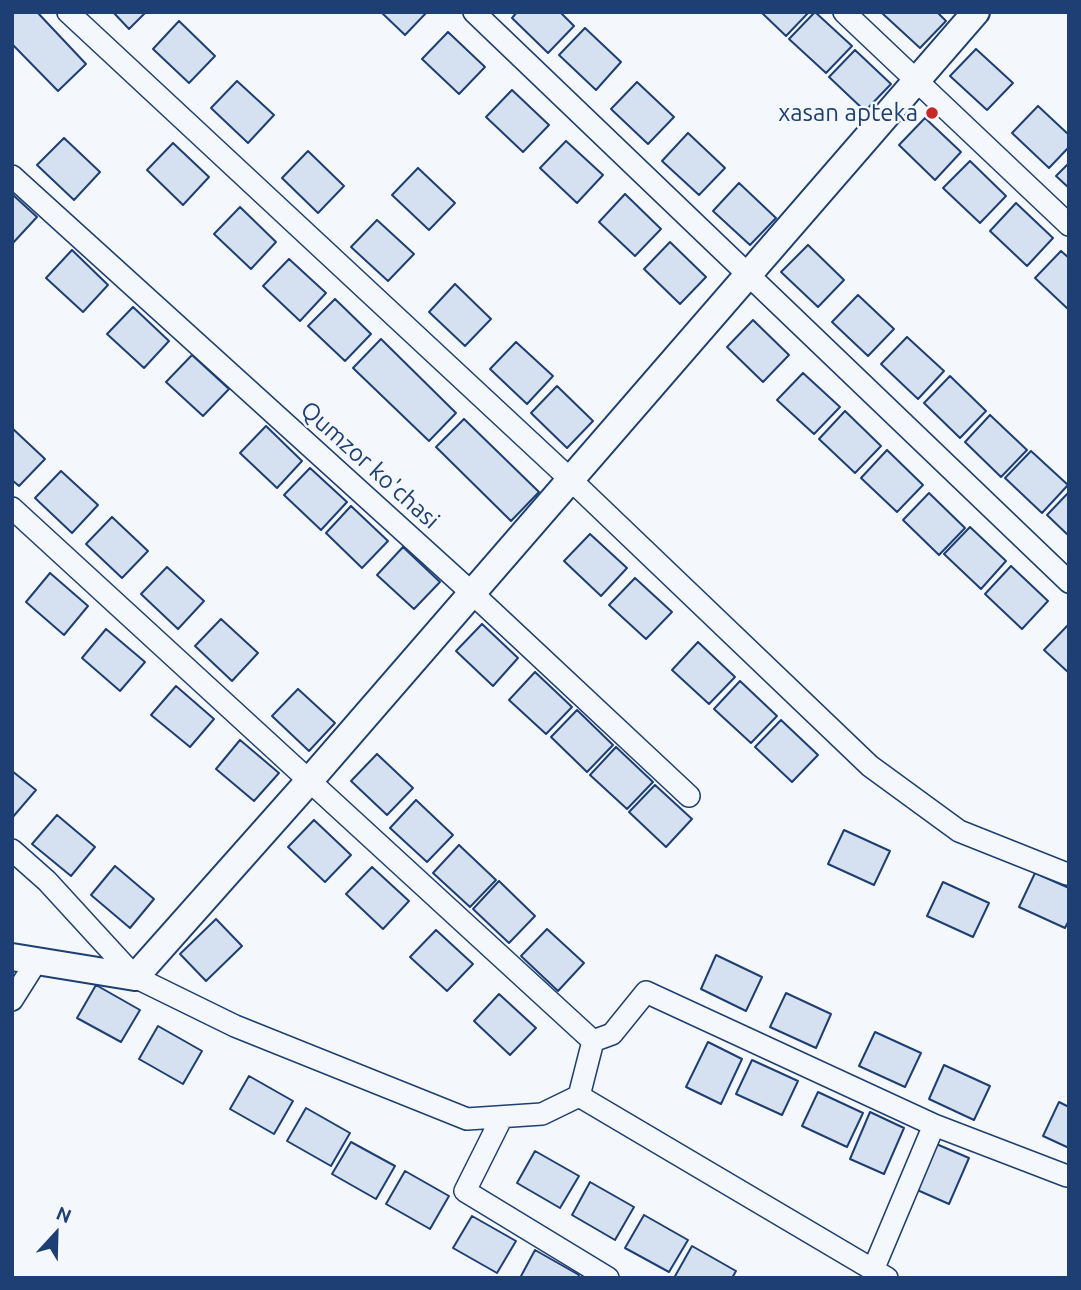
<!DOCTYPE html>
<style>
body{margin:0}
#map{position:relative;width:1081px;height:1290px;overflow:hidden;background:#f4f7fb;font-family:Ubuntu,sans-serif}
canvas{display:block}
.frame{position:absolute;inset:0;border:14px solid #1d3f73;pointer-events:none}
.north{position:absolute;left:21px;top:1199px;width:70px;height:70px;-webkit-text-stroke:5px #f4f7fb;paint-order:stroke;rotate:22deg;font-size:19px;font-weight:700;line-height:28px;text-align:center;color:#1d3f73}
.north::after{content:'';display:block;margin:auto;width:24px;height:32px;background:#1d3f73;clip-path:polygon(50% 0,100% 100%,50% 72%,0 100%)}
</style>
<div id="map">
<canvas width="1081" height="1290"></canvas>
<div class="frame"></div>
<div class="north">N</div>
</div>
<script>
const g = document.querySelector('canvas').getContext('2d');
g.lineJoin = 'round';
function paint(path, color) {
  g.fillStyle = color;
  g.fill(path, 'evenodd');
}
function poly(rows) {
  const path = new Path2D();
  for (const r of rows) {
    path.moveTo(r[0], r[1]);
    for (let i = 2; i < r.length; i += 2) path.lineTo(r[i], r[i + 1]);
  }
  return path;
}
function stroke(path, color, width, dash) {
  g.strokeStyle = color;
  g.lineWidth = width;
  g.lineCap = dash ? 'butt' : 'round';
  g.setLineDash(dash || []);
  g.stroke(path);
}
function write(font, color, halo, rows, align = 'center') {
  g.font = font + ' Ubuntu,sans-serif';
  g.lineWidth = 5;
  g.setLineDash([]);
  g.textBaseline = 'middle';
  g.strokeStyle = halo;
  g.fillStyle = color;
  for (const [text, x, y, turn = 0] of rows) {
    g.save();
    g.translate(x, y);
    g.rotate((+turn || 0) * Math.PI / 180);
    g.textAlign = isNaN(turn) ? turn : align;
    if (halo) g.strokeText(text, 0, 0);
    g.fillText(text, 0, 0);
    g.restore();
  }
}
const building = poly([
 [12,12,37,12,86,64,58,91,12,44,12,12],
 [113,12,146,12,129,29,113,12],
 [381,12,427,12,405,35,381,12],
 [517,12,560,12,574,26,548,53,512,18,517,12],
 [761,12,809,12,786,36,761,12],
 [815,12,852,46,826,73,789,39,815,12],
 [884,12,937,12,946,21,920,48,883,14,884,12],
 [179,21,215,56,189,83,153,49,179,21],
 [585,28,621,62,596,90,559,55,585,28],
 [448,32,485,67,459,94,422,59,448,32],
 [976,49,1013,83,987,110,950,76,976,49],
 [855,50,891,84,865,111,829,77,855,50],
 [237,81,274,115,248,143,211,108,237,81],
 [637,82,674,117,648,144,611,109,637,82],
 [512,90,549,125,523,152,486,117,512,90],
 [1038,106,1069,135,1069,147,1049,168,1012,133,1038,106],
 [925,118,961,152,935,180,899,145,925,118],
 [688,133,725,168,699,195,662,161,688,133],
 [64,138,100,172,74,200,37,165,64,138],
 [566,141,603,175,577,203,540,168,566,141],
 [173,143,209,177,183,205,147,170,173,143],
 [308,151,344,186,318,213,282,178,308,151],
 [970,161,1006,196,980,223,943,188,970,161],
 [1069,163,1069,188,1056,176,1069,163],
 [418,168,455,203,429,230,392,195,418,168],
 [739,183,776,218,750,245,713,211,739,183],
 [12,194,37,217,12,244,12,194],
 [625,194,661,229,635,256,599,222,625,194],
 [1016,203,1053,238,1027,266,990,231,1016,203],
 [240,207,276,242,251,269,214,234,240,207],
 [377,220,414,254,388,281,351,247,377,220],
 [670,242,706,277,680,304,644,269,670,242],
 [808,245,844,280,818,307,781,272,808,245],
 [72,250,108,285,83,312,46,278,72,250],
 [1061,251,1069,258,1069,310,1035,278,1061,251],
 [289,259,326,293,300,321,263,286,289,259],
 [455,284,491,319,465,346,429,312,455,284],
 [858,295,894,329,868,356,832,322,858,295],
 [335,299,371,334,345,361,308,326,335,299],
 [133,307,169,341,144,368,107,334,133,307],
 [753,320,789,355,763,382,727,347,753,320],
 [907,337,944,371,918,399,881,364,907,337],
 [381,339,456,413,429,441,353,368,381,339],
 [516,342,553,376,527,404,490,369,516,342],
 [192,355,229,389,203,416,166,382,192,355],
 [803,373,840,407,814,434,777,400,803,373],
 [950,376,986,411,960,438,924,403,950,376],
 [557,386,593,421,567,448,531,413,557,386],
 [845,411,881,446,855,473,819,439,845,411],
 [990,415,1027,450,1001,477,965,442,990,415],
 [464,419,539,492,511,521,436,447,464,419],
 [266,426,302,461,277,488,240,453,266,426],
 [12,428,45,459,19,486,12,480,12,428],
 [887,450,923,485,897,512,861,478,887,450],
 [1031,451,1068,485,1042,513,1005,478,1031,451],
 [310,468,347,502,321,530,284,495,310,468],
 [61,471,98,505,72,533,35,498,61,471],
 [1069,492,1069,536,1047,515,1069,492],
 [929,493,965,528,939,555,903,520,929,493],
 [351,506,388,541,362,568,326,533,351,506],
 [112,517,148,551,122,578,86,544,112,517],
 [970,527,1006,561,981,589,944,554,970,527],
 [590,534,627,568,601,596,564,561,590,534],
 [403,547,440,582,414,609,377,575,403,547],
 [1011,566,1048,601,1022,629,985,594,1011,566],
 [167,567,204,601,178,629,141,594,167,567],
 [50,573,88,606,64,635,26,602,50,573],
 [635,578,672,612,646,639,609,605,635,578],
 [221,619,258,653,232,681,195,646,221,619],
 [482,624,518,658,493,686,456,651,482,624],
 [1069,624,1069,673,1044,650,1069,624],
 [106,629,145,662,120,691,82,658,106,629],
 [698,642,735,677,709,704,672,670,698,642],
 [535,672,572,707,546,734,509,700,535,672],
 [740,681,777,716,751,743,714,709,740,681],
 [176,686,214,719,190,747,151,715,176,686],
 [298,689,335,723,309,751,272,716,298,689],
 [577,710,613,745,587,772,551,737,577,710],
 [781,720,818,755,792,782,755,747,781,720],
 [240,740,279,773,254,801,216,769,240,740],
 [616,747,653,782,627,809,590,775,616,747],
 [377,754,413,788,387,815,351,781,377,754],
 [12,771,36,790,12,818,12,771],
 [655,785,692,819,666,847,629,812,655,785],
 [416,800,453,835,427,862,390,828,416,800],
 [57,815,95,847,71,876,32,844,57,815],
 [314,820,351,855,325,882,288,847,314,820],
 [844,830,890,851,874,885,828,864,844,830],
 [459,845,496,880,470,907,433,873,459,845],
 [115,866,154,899,130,928,91,895,115,866],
 [372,867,409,901,383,929,346,894,372,867],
 [1035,873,1069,888,1069,920,1065,928,1019,907,1035,873],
 [499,881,535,916,509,943,473,909,499,881],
 [943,882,989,903,973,937,927,916,943,882],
 [216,919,242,946,206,981,180,954,216,919],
 [547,929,584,963,558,991,521,956,547,929],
 [436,930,473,964,447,991,410,957,436,930],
 [716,955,762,977,746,1011,701,989,716,955],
 [96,985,140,1010,121,1042,77,1018,96,985],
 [786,993,831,1014,816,1048,770,1027,786,993],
 [499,994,536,1028,510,1055,474,1021,499,994],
 [158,1026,202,1051,183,1084,139,1059,158,1026],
 [875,1032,921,1053,905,1087,859,1066,875,1032],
 [708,1042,742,1059,721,1104,686,1087,708,1042],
 [752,1060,798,1081,782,1115,736,1094,752,1060],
 [944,1065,990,1086,974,1120,929,1099,944,1065],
 [249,1076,293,1101,274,1134,230,1109,249,1076],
 [818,1092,863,1113,847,1147,802,1126,818,1092],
 [1059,1102,1069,1107,1069,1148,1043,1136,1059,1102],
 [306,1108,350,1133,331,1166,287,1141,306,1108],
 [870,1112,904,1128,884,1174,850,1159,870,1112],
 [351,1142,395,1166,376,1199,332,1174,351,1142],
 [934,1143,969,1158,949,1204,915,1189,934,1143],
 [535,1151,579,1176,560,1208,517,1183,535,1151],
 [405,1171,449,1196,430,1229,386,1204,405,1171],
 [590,1182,634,1207,615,1240,572,1215,590,1182],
 [644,1215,688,1240,669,1272,625,1248,644,1215],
 [472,1216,516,1241,497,1273,453,1248,472,1216],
 [692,1246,736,1271,732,1278,674,1278,692,1246],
 [535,1250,579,1275,578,1278,520,1278,535,1250]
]);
paint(building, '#d5e0f0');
stroke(building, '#1d3f73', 2);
const minor = poly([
 [68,12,571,480,870,766,959,831,1067,874],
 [474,12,1069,582],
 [844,12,1069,225],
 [12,176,472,593,689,796],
 [12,508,593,1041],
 [12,850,47,881,135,977,235,1026,467,1119,542,1114,579,1096,593,1041],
 [12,1000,36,962],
 [593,1041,612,1034,646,992,934,1125,1067,1176],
 [579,1096,887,1278],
 [502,1117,465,1191,608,1278],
 [873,1270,934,1125]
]);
const tertiary = poly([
 [12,957,135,977,310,780,976,12]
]);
stroke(minor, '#1d3f73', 24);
stroke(tertiary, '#1d3f73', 30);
stroke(minor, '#f4f7fb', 21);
stroke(tertiary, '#f4f7fb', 26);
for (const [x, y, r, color] of [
 [932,113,7,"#c62828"]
]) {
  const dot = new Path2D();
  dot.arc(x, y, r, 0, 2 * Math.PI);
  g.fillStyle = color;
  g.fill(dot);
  stroke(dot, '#f4f7fb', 2.5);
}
write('24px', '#1d3f73', '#f4f7fb', [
 ["xasan apteka",918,113]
], 'right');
write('24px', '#1d3f73', '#f4f7fb', [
 ["Qumzor ko'chasi",370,465,42]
]);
</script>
